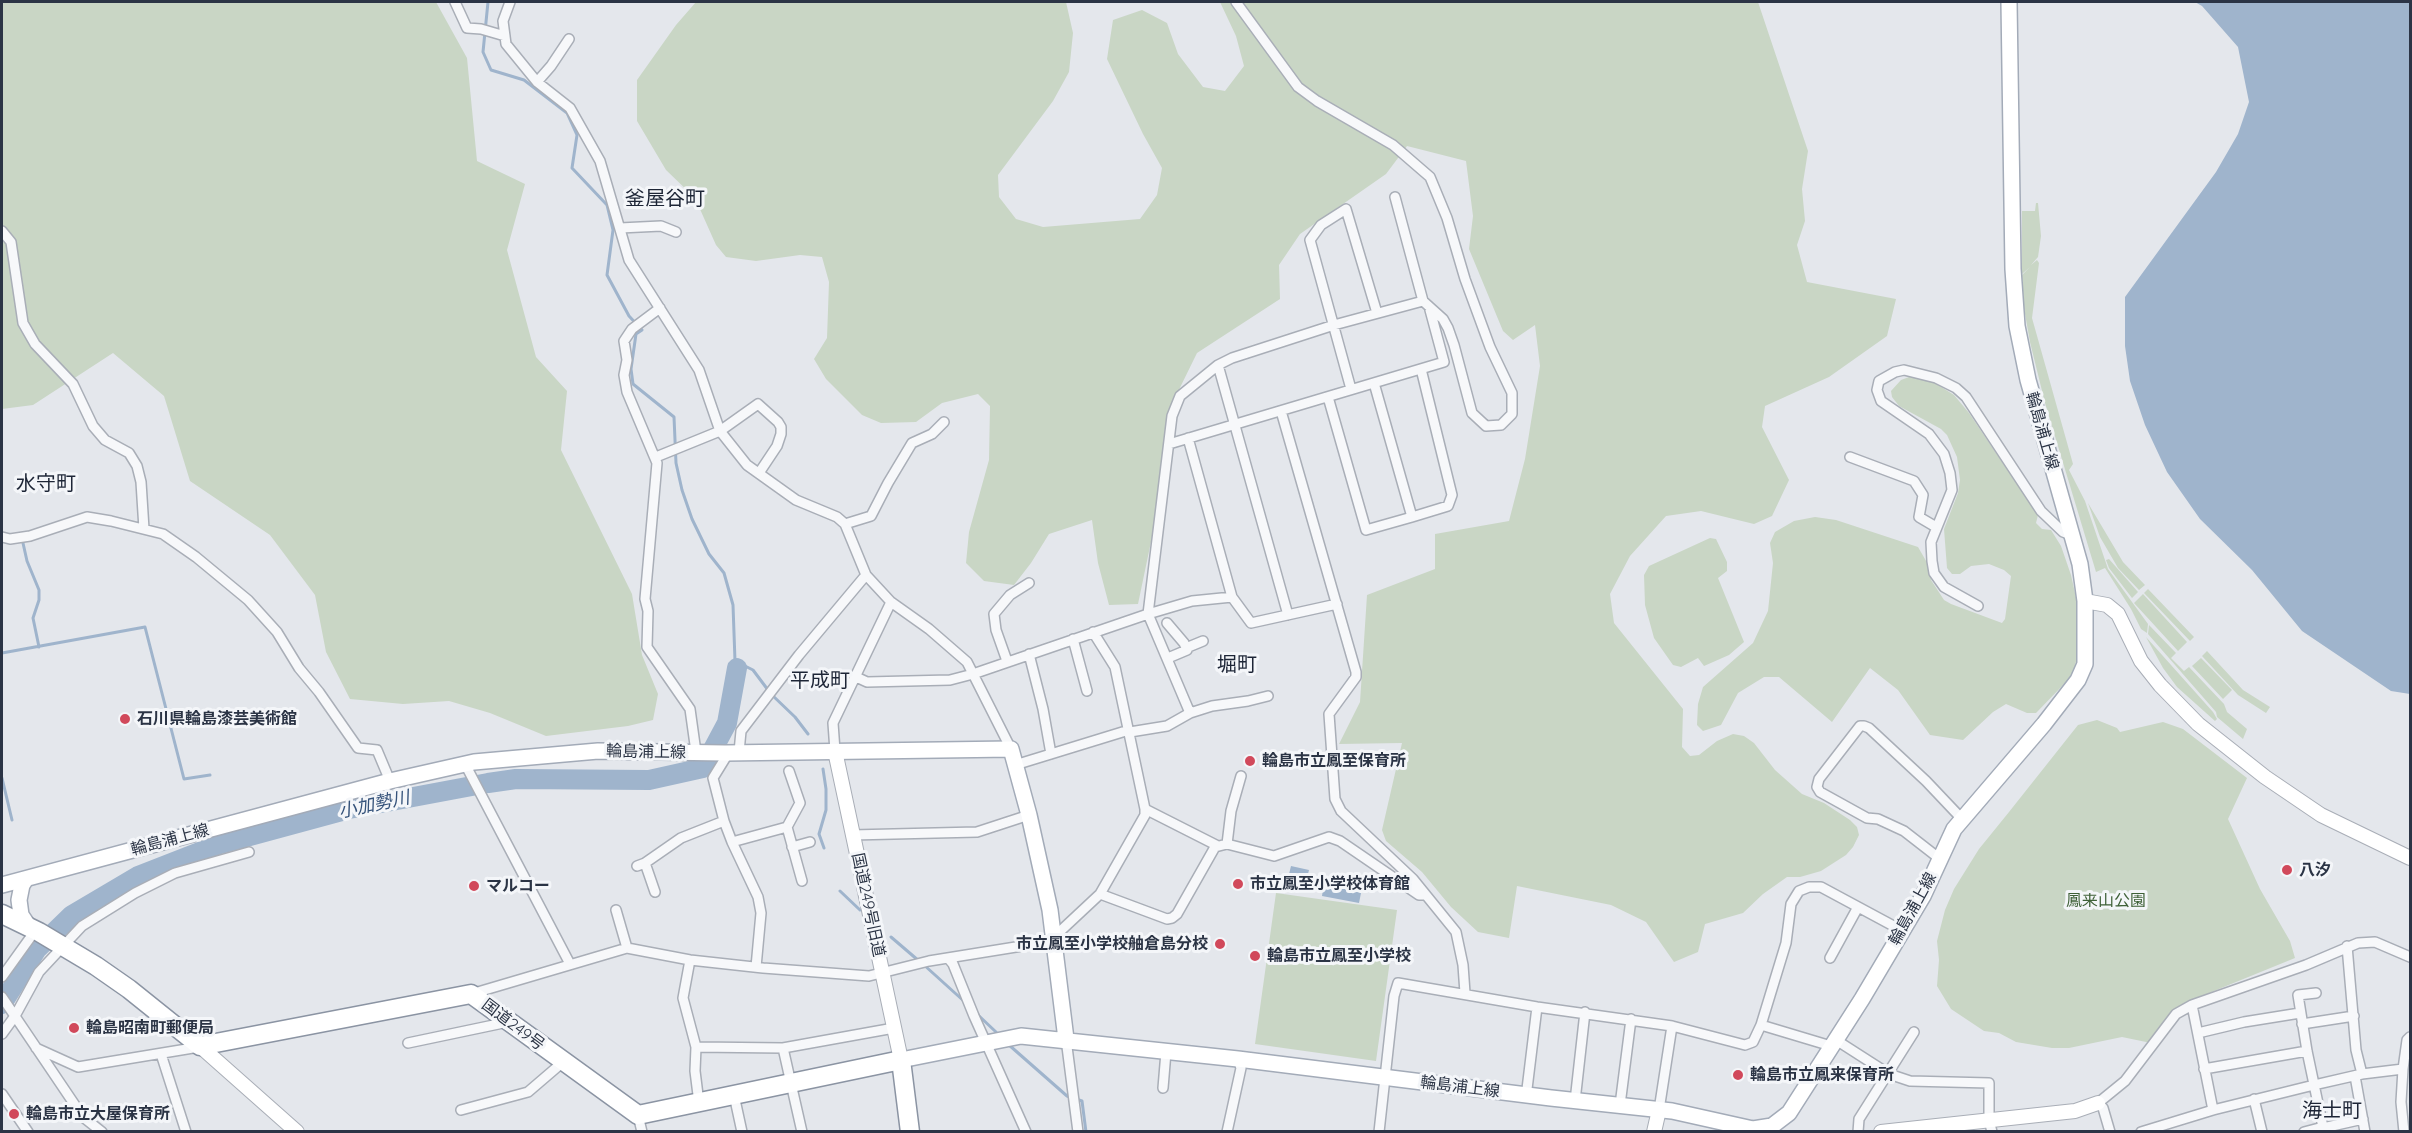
<!DOCTYPE html>
<meta charset="utf-8">
<style>
body{margin:0}
#map{position:relative;width:2412px;height:1133px;overflow:hidden;background:#e4e7ec;font-family:Quicksand,sans-serif}
canvas{display:block}
.frame{position:absolute;inset:0;border:3px solid #2b3445;pointer-events:none}
</style>
<div id="map">
<canvas width="2412" height="1133"></canvas>
<div class="frame"></div>
</div>
<script>
const g = document.querySelector('canvas').getContext('2d');
g.lineJoin = 'round';
function paint(path, color) {
  g.fillStyle = color;
  g.fill(path, 'evenodd');
}
function poly(rows) {
  const path = new Path2D();
  for (const r of rows) {
    path.moveTo(r[0], r[1]);
    for (let i = 2; i < r.length; i += 2) path.lineTo(r[i], r[i + 1]);
  }
  return path;
}
function stroke(path, color, width, dash) {
  g.strokeStyle = color;
  g.lineWidth = width;
  g.lineCap = dash ? 'butt' : 'round';
  g.setLineDash(dash || []);
  g.stroke(path);
}
function write(font, color, halo, rows, align = 'center') {
  g.font = font + ' Quicksand,"Noto Sans JP",sans-serif';
  g.lineWidth = 6;
  g.setLineDash([]);
  g.textBaseline = 'middle';
  g.strokeStyle = halo;
  g.fillStyle = color;
  for (const [text, x, y, turn = 0] of rows) {
    g.save();
    g.translate(x, y);
    g.rotate((+turn || 0) * Math.PI / 180);
    g.textAlign = isNaN(turn) ? turn : align;
    if (halo) g.strokeText(text, 0, 0);
    g.fillText(text, 0, 0);
    g.restore();
  }
}
paint(poly([
 [2,2,436,2,467,58,477,161,525,184,507,250,536,357,567,391,561,450,632,594,642,655,658,694,653,720,628,726,546,736,490,713,449,701,403,704,350,699,326,652,315,595,270,535,190,481,164,396,113,353,33,405,2,409],
 [696,2,1066,2,1073,33,1069,72,1053,101,998,175,999,197,1016,219,1043,227,1140,219,1157,195,1162,168,1143,134,1107,59,1113,20,1142,10,1167,23,1178,54,1203,87,1225,91,1244,66,1236,36,1220,2,1758,2,1808,151,1802,189,1805,221,1797,245,1807,282,1896,299,1887,336,1829,377,1765,406,1762,427,1789,480,1772,516,1754,524,1701,511,1666,516,1630,556,1610,594,1614,623,1683,709,1682,747,1690,756,1699,755,1717,741,1733,734,1744,736,1754,743,1775,770,1802,794,1824,803,1850,820,1857,827,1859,835,1853,847,1846,855,1821,871,1800,877,1787,877,1763,894,1743,913,1705,924,1698,952,1674,962,1646,922,1611,905,1517,886,1509,938,1478,932,1451,907,1422,872,1386,841,1382,830,1402,743,1339,744,1360,702,1367,595,1435,569,1435,534,1509,521,1525,459,1540,366,1535,325,1513,340,1503,331,1469,249,1473,216,1466,161,1407,146,1386,174,1300,234,1279,265,1280,299,1197,353,1169,410,1157,513,1138,604,1109,605,1098,563,1092,520,1049,534,1031,563,1014,585,984,581,966,563,969,532,989,460,990,406,978,394,942,403,916,422,881,423,862,415,826,379,814,359,827,338,829,282,822,257,800,255,756,261,726,257,716,245,695,198,666,170,637,121,637,80,676,25],
 [2036,203,2038,203,2041,236,2038,257,2031,265,2037,260,2039,263,2032,318,2073,464,2069,470,2085,501,2108,569,2148,624,2147,633,2141,629,2131,609,2105,568,2096,572,2045,403,2030,342,2024,308,2022,275,2030,267,2022,274,2022,211,2035,211],
 [1909,377,1930,380,1954,395,1969,413,2038,515,2036,523,2042,529,2051,530,2061,546,2071,575,2079,611,2078,653,2074,670,2067,681,2036,713,2027,713,2006,704,1993,712,1963,740,1930,735,1898,690,1870,668,1832,722,1779,677,1764,677,1738,693,1721,725,1703,731,1697,725,1698,704,1703,687,1753,643,1768,611,1773,563,1770,543,1775,532,1794,521,1815,517,1836,520,1918,547,1929,566,1931,580,1944,600,1951,604,2002,623,2005,619,2011,576,2004,570,1989,564,1971,566,1960,574,1952,574,1947,568,1944,529,1958,493,1960,480,1957,457,1947,435,1941,429,1899,406,1892,397,1891,391,1901,380],
 [2088,503,2123,562,2145,585,2139,590,2118,568,2100,537],
 [1710,538,1716,539,1727,562,1727,571,1718,578,1744,642,1729,655,1704,666,1698,658,1681,667,1673,665,1654,638,1645,605,1644,575,1649,566],
 [2109,559,2138,592,2132,598,2109,568,2106,560],
 [2148,589,2194,637,2190,641,2144,593],
 [2143,594,2187,642,2178,651,2134,603],
 [2149,625,2176,653,2171,658,2184,671,2189,667,2224,704,2227,712,2247,729,2243,739,2217,717,2216,712,2148,634],
 [2146,637,2213,712,2217,719,2215,721,2177,687,2163,668],
 [2207,651,2243,690,2270,707,2266,713,2238,695,2202,656],
 [2201,658,2232,690,2223,699,2192,666],
 [2097,720,2117,728,2120,732,2163,722,2183,729,2247,778,2228,819,2260,889,2290,941,2295,958,2209,993,2175,1012,2151,1043,2122,1037,2069,1048,2052,1048,2016,1042,1999,1033,1984,1031,1951,1009,1937,986,1939,960,1937,941,1945,910,1954,889,1979,849,2009,812,2078,725],
 [1276,893,1397,910,1376,1061,1255,1044]
]), '#c9d6c5');
paint(poly([
 [2195,2,2410,2,2410,694,2391,691,2302,631,2252,570,2200,519,2167,472,2145,425,2130,381,2125,346,2125,297,2216,172,2238,134,2249,102,2238,47,2202,6],
 [1291,866,1309,870,1306,882,1288,878],
 [1325,876,1363,883,1359,903,1322,896]
]), '#9fb4cc');
stroke(poly([
 [488,2,483,52,491,70,524,80,567,113,577,135,572,168,607,205,613,230,607,275,629,316,642,330,636,334,631,369,633,384,674,417,676,463,682,490,692,519,709,554,724,573,733,605,735,661,737,668,737,667,743,665,753,670,768,690],
 [23,543,27,561,39,590,39,600,33,618,39,647],
 [2,653,145,627,184,779,210,775],
 [772,695,795,717,808,734],
 [823,769,826,789,826,810,819,834,824,848],
 [2,778,12,820],
 [840,891,860,910],
 [891,937,919,961],
 [924,965,966,1003],
 [977,1014,996,1032],
 [1009,1045,1067,1096,1082,1101,1086,1132]
]), '#9fb4cc', 3);
stroke(poly([
 [2,1004,37,949,72,915,138,876,220,844,349,809,488,783,516,779,649,780,703,768,727,723,737,668]
]), '#9fb4cc', 20);
const street = poly([
 [455,2,467,28,481,29,505,36],
 [510,2,503,21,506,44,537,82,570,108,600,161,629,260,699,370,720,431,747,465,796,500,837,517,845,524,866,575,891,602,929,629,967,662,1011,749],
 [1236,2,1298,87,1317,101,1393,145,1430,177,1447,218,1465,279,1490,347,1512,393,1512,414,1501,425,1486,426,1472,413,1454,345,1448,328,1443,319,1423,301,1395,197],
 [537,82,551,66,569,39],
 [620,228,661,226,676,232],
 [2,231,11,242,23,323,35,344,73,384,93,426,105,440,129,453,137,466,141,482,144,529],
 [660,308,632,329,624,341,627,360,624,375,627,392,657,463,645,599,648,611,647,647,690,709,696,752],
 [1218,365,1288,615],
 [1374,383,1412,517],
 [1351,389,1310,240,1321,225,1346,209,1377,313],
 [1328,397,1366,530,1412,517,1448,506,1452,495,1421,369],
 [1281,411,1356,672,1356,677,1329,714,1335,799,1341,811,1413,879,1456,932,1463,965,1465,993],
 [1188,438,1232,597,1251,623,1337,604],
 [1169,444,1444,362,1430,310],
 [656,457,720,431,758,404,778,422,781,427,781,434,777,446,759,473],
 [1850,457,1914,481,1923,495,1919,517,1936,527],
 [845,524,871,516,888,483,912,443,932,434,944,422],
 [2,537,10,539,30,536,87,517,111,521,163,534,196,557,248,600,277,632,299,668,319,692,358,748,377,750,390,781],
 [1978,606,1944,587,1934,573,1932,561,1931,542,1952,490,1950,473,1944,454,1929,434,1881,401,1877,390,1879,381,1895,372,1904,370,1936,378,1956,388,1966,397,2041,511,2063,532,2071,535],
 [1167,623,1184,643,1187,650,1168,658],
 [1073,639,1087,691],
 [1186,648,1203,641],
 [1029,654,1043,709,1051,754],
 [1007,661,996,630,994,614,1010,595,1029,583],
 [854,676,867,682,950,680,973,674,1148,614,1172,416,1180,396,1218,365,1232,358,1334,325,1423,301],
 [1190,713,1148,614,1192,601,1232,597],
 [1130,732,1167,726,1190,713,1212,706,1248,701,1268,696],
 [835,751,833,723,891,602],
 [729,752,713,778,724,821,732,842,758,897,761,913,756,967],
 [739,752,741,731,799,655,866,575],
 [465,764,570,964],
 [1015,765,1129,730],
 [789,771,800,803,787,827,802,881],
 [1145,809,1218,846],
 [852,835,977,832,1029,815],
 [732,842,787,827],
 [1227,844,1231,811,1241,776],
 [792,847,810,842],
 [1940,859,1904,831,1878,819,1867,818,1820,792,1817,787,1819,779,1860,726,1864,726,1869,728,1926,781,1962,819],
 [645,863,655,892],
 [637,866,645,863,681,838,724,821],
 [1100,894,1167,919,1172,918,1177,914,1215,847,1227,844,1274,856,1329,837,1340,841,1419,895,1425,895],
 [616,910,627,948],
 [1054,937,1100,894,1145,815,1145,809,1115,667,1093,632],
 [2347,946,2356,1050,2362,1074],
 [948,958,953,964,974,1016,1026,1132],
 [1830,958,1858,907],
 [690,960,683,998,696,1047,695,1071,699,1103],
 [2,977,35,931],
 [2316,993,2298,995,2307,1051,2324,1132],
 [471,994,627,948,690,960,763,968,869,976,929,961,1053,941],
 [2,997,83,1117,102,1132],
 [2192,1005,2213,1110],
 [2302,1024,2354,1016],
 [1761,1025,1831,1046],
 [2198,1033,2244,1022,2300,1013],
 [2,1034,15,1016,39,972,82,926,135,893,175,873,249,852],
 [1066,1039,1078,1132],
 [1836,1040,1889,1074,1910,1081,1989,1083,1989,1120,1992,1132],
 [408,1043,508,1022],
 [696,1047,783,1048,894,1028],
 [36,1048,78,1067,199,1047],
 [783,1048,802,1132],
 [161,1054,186,1132],
 [2204,1069,2307,1051],
 [2355,1076,2365,1132],
 [1163,1088,1166,1052],
 [2,1094,28,1132],
 [1524,1094,1527,1089,1537,1007],
 [734,1095,742,1132],
 [2254,1099,2262,1132],
 [1575,1101,1585,1012],
 [1620,1105,1631,1019],
 [461,1110,528,1092,563,1062],
 [1659,1110,1672,1026],
 [638,1115,642,1132],
 [2323,1128,2363,1119],
 [1227,1132,1241,1068,1238,1059],
 [1379,1132,1394,996,1398,983,1537,1007,1672,1026,1745,1045,1753,1042,1761,1025,1786,943,1791,904,1799,891,1809,887,1821,887,1901,930],
 [1858,1132,1859,1119,1914,1032],
 [2110,1132,2103,1108,2098,1103,2125,1081,2176,1014,2192,1005,2306,965,2358,943,2375,942,2410,957],
 [2141,1132,2213,1110,2314,1085,2362,1074,2403,1069],
 [2304,1132,2323,1127],
 [2404,1132,2401,1102,2403,1069,2407,1040,2410,1037]
]);
const secondary = poly([
 [2085,601,2107,605,2118,614,2141,661,2160,685,2198,724,2265,777,2321,815,2410,858],
 [835,751,901,1060],
 [200,1046,297,1132],
 [1654,1132,1659,1110],
 [1881,1132,2075,1111,2098,1103]
]);
const primary = poly([
 [26,879,22,885,19,900,21,915,29,927],
 [2,885,390,781,474,762,598,751,725,753,1011,749,1029,815,1050,910,1066,1039],
 [901,1060,1021,1036,1238,1059,1551,1098,1672,1111,1753,1129,1772,1126,1789,1113,1862,999,1923,896,1954,829,2044,724,2078,680,2085,664,2085,601,2080,564,2028,380,2017,326,2013,269,2009,2]
]);
const highway = poly([
 [2,914,39,932,96,966,129,989,200,1046,471,994,638,1115,901,1060,910,1132]
]);
stroke(street, '#a9aeb7', 12);
stroke(secondary, '#a9aeb7', 16);
stroke(primary, '#a3abb8', 18);
stroke(highway, '#8b94a3', 21);
stroke(street, '#f7f8fa', 9);
stroke(secondary, '#fff', 14);
stroke(primary, '#fff', 15);
stroke(highway, '#fff', 18);
for (const [x, y, r, color] of [
 [125,719,6,"#d1495b"],
 [1250,761,6,"#d1495b"],
 [2287,870,6,"#d1495b"],
 [1238,884,6,"#d1495b"],
 [474,886,6,"#d1495b"],
 [1220,944,6,"#d1495b"],
 [1255,956,6,"#d1495b"],
 [74,1028,6,"#d1495b"],
 [1738,1075,6,"#d1495b"],
 [14,1114,6,"#d1495b"]
]) {
  const dot = new Path2D();
  dot.arc(x, y, r, 0, 2 * Math.PI);
  g.fillStyle = color;
  g.fill(dot);
  stroke(dot, '#f4f6f9', 2);
}
write('16px', '#2b3445', '#f4f6f9', [
 ["輪島浦上線",2042,431,74],
 ["輪島浦上線",646,752,1],
 ["輪島浦上線",170,840,-15],
 ["国道249号旧道",868,905,78],
 ["輪島浦上線",1913,909,-61],
 ["国道249号",513,1025,37],
 ["輪島浦上線",1460,1087,7]
]);
write('bold 16px', '#2b3445', '#f4f6f9', [
 ["石川県輪島漆芸美術館",137,719],
 ["輪島市立鳳至保育所",1262,761],
 ["八汐",2299,870],
 ["市立鳳至小学校体育館",1250,884],
 ["マルコー",486,886],
 ["市立鳳至小学校舳倉島分校",1208,944,"right"],
 ["輪島市立鳳至小学校",1267,956],
 ["輪島昭南町郵便局",86,1028],
 ["輪島市立鳳来保育所",1750,1075],
 ["輪島市立大屋保育所",26,1114]
], 'left');
write('16px', '#3f6138', '#f4f6f9', [
 ["鳳来山公園",2106,901]
]);
write('italic 18px', '#34527a', '#f4f6f9', [
 ["小加勢川",374,805,-12]
]);
write('20px', '#1d2536', '#f4f6f9', [
 ["釜屋谷町",665,199],
 ["水守町",46,484],
 ["堀町",1237,665],
 ["平成町",820,681],
 ["海士町",2332,1111]
]);
</script>
